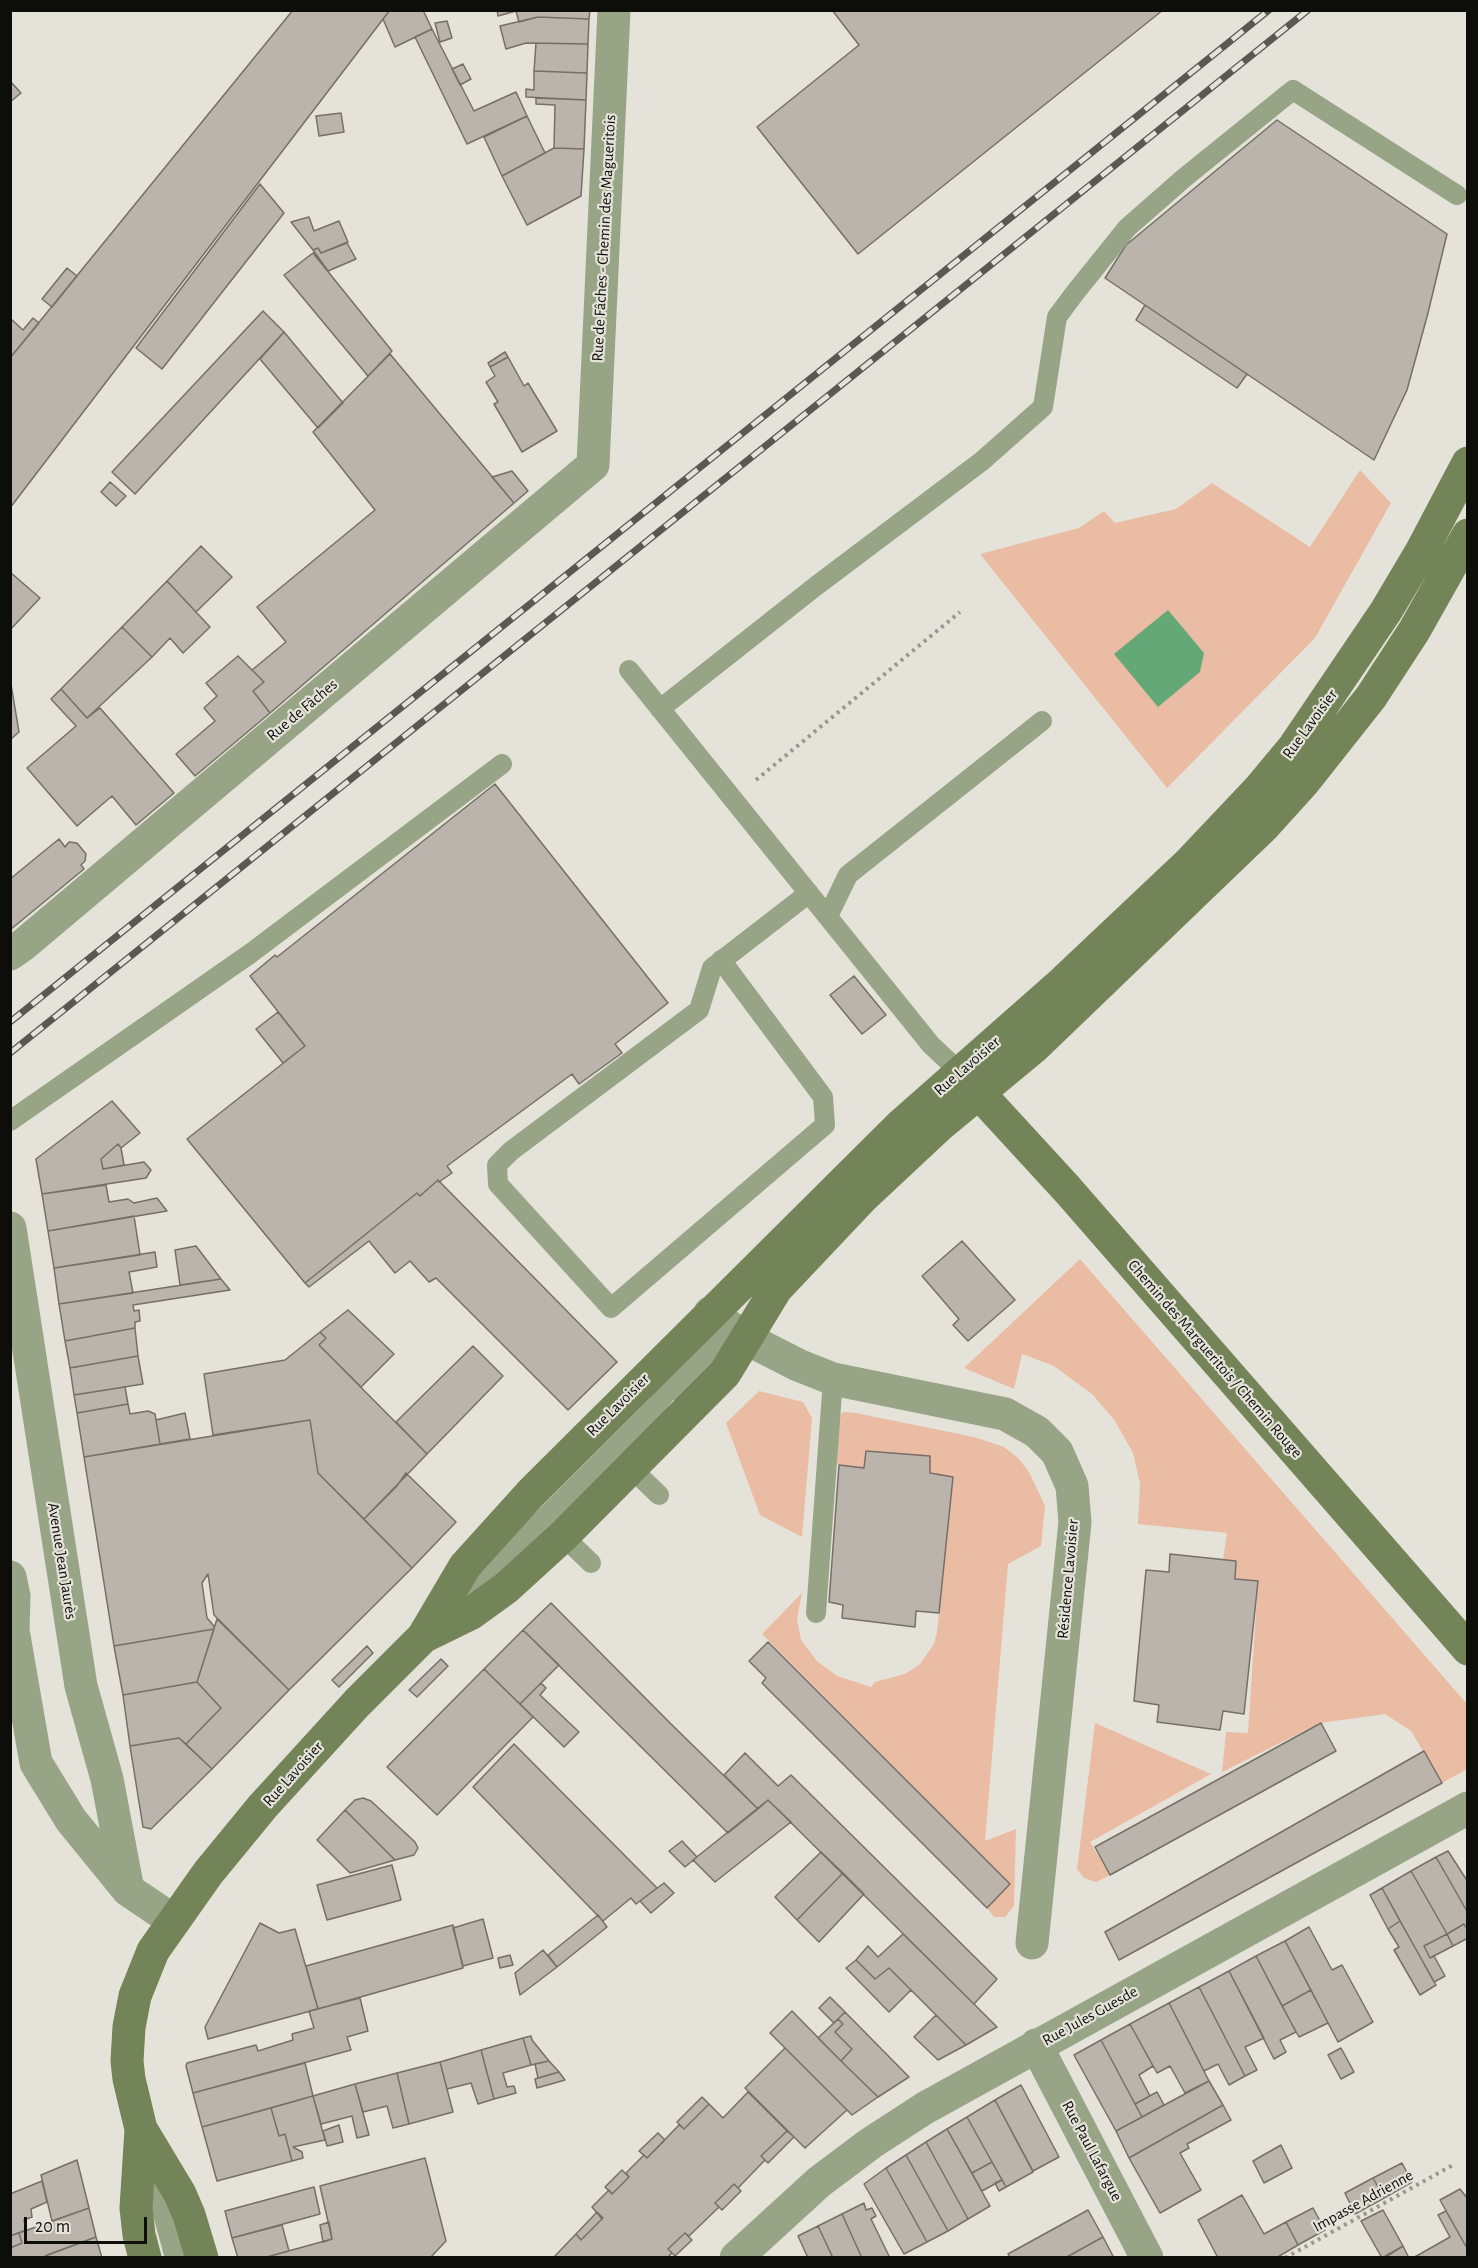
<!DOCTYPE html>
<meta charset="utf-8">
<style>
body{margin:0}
#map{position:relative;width:1478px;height:2268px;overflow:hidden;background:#e5e3d9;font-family:"Alegreya Sans",sans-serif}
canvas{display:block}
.frame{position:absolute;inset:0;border:12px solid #0d0d0a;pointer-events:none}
.scale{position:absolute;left:24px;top:2217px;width:123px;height:27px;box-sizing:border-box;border:3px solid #0d0d0a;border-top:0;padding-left:8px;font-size:18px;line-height:21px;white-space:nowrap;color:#0d0d0a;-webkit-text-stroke:4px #e5e3d9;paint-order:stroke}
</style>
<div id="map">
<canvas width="1478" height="2268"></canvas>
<div class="frame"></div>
<div class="scale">20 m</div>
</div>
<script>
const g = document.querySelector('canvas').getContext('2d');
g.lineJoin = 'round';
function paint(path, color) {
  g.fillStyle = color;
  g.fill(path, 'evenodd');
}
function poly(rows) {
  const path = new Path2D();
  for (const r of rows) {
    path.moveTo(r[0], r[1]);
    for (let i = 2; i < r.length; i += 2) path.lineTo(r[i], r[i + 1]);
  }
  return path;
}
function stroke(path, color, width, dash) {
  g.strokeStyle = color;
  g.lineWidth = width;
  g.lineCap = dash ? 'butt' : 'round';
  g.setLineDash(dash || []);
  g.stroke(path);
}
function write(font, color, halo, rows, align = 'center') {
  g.font = font + ' "Alegreya Sans",sans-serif';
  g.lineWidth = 4.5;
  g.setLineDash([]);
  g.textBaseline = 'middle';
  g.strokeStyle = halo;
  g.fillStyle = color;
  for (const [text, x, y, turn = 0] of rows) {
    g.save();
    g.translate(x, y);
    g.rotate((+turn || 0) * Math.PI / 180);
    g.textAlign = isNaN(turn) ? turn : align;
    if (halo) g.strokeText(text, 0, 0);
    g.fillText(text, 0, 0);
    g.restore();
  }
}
paint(poly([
 [1360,470,1391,503,1315,638,1167,788,980,554,1079,528,1104,511,1115,523,1176,509,1212,483,1310,547],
 [1080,1259,1467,1704,1467,1769,1442,1783,1411,1731,1385,1714,1320,1723,1222,1772,1226,1732,1248,1733,1258,1582,1235,1579,1236,1561,1223,1559,1227,1533,1138,1524,1140,1484,1133,1453,1115,1421,1093,1395,1054,1366,1022,1354,1014,1389,964,1368],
 [759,1391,803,1402,812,1418,802,1537,760,1515,726,1423],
 [843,1412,856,1413,974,1437,1004,1447,1018,1458,1029,1472,1045,1506,1041,1546,1008,1564,985,1841,1016,1829,1014,1906,1005,1917,994,1917,987,1908,1010,1884,762,1634,802,1593,797,1619,801,1640,817,1661,837,1676,871,1687,875,1682,905,1674,920,1664,934,1644,937,1632,953,1477,930,1473,930,1456,867,1451,864,1468,839,1465,834,1461,840,1416],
 [1095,1723,1211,1774,1090,1842,1110,1875,1096,1882,1084,1878,1077,1869]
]), '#eabca3');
paint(poly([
 [1168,610,1204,653,1200,672,1158,707,1114,654]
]), '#64a877');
const building = poly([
 [293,10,390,10,10,508,10,358,293,10],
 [390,10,423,10,432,29,395,47,383,19,390,10],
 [497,10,590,10,589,19,538,17,519,22,516,11,498,16,497,10],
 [832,10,1163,10,858,254,757,127,859,45,832,10],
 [538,17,589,19,588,44,526,43,506,49,500,26,538,17],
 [447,21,452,38,440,42,435,23,447,21],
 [432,29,474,111,516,92,527,116,467,144,415,37,432,29],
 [536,43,588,44,587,73,534,71,536,43],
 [463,64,471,79,460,85,452,69,463,64],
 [534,71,587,73,586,100,526,97,526,89,534,90,534,71],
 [10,81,21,93,10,102,10,81],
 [536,98,586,100,584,149,554,148,555,105,536,104,536,98],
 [341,113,344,132,319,136,316,116,341,113],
 [527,116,545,153,502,176,484,137,527,116],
 [1277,120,1447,234,1428,313,1407,390,1374,460,1105,278,1126,245,1277,120],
 [554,148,584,149,581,196,527,225,502,176,554,148],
 [260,184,284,213,162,369,136,348,260,184],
 [309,217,314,231,339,221,348,242,321,253,318,248,313,250,291,222,309,217],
 [347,243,356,259,328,271,313,250,318,248,321,253,347,243],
 [313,253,392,351,368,376,284,275,313,253],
 [67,268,77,276,52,307,42,299,67,268],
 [1145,305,1247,374,1237,388,1136,320,1145,305],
 [263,311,284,332,135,494,112,472,263,311],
 [10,318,23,330,33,318,39,323,10,358,10,318],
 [284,332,343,403,318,428,260,359,284,332],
 [505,352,508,357,490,367,488,363,505,352],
 [390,354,514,503,270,713,253,691,264,682,252,670,286,642,257,607,375,510,313,432,390,354],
 [508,357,524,386,528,383,557,431,522,452,494,404,498,402,486,382,495,376,490,367,508,357],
 [512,471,528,491,514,503,492,477,512,471],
 [110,482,126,496,116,506,101,492,110,482],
 [201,546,232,577,196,612,167,581,201,546],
 [10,572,40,598,10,630,10,572],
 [167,581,210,627,183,653,170,638,152,657,122,627,167,581],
 [122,627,152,657,87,718,61,689,122,627],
 [238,656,264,682,253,691,270,713,195,776,176,754,215,721,204,708,217,696,206,683,238,656],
 [10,678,19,732,10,740,10,678],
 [61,689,87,718,100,708,174,793,136,825,112,796,77,826,27,768,76,726,51,699,61,689],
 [495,784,668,1003,615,1044,622,1053,579,1084,572,1074,447,1166,452,1173,439,1182,438,1180,420,1196,417,1193,305,1283,187,1139,305,1046,250,976,275,955,277,957,495,784],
 [59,839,65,847,69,842,77,843,86,854,85,861,81,865,84,869,10,930,10,879,59,839],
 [854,976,886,1015,862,1034,830,995,854,976],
 [278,1012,305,1046,283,1063,256,1029,278,1012],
 [112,1101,140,1133,121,1148,118,1144,101,1159,103,1169,144,1162,151,1170,146,1178,42,1194,36,1159,112,1101],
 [118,1144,121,1148,124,1165,103,1169,101,1159,118,1144],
 [438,1180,617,1362,568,1410,436,1278,429,1282,410,1261,395,1273,369,1241,309,1287,305,1283,417,1193,420,1196,438,1180],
 [106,1185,109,1202,128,1199,134,1203,157,1198,167,1211,48,1231,42,1194,106,1185],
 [134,1216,140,1255,54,1268,48,1231,134,1216],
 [962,1241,1015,1300,968,1341,953,1325,959,1319,922,1276,962,1241],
 [196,1246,221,1279,180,1285,175,1250,196,1246],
 [155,1252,157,1267,129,1272,133,1293,59,1304,54,1268,155,1252],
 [221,1279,230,1290,133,1305,134,1311,139,1310,140,1321,135,1322,135,1328,65,1341,59,1304,221,1279],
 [348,1310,394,1354,361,1387,319,1345,326,1338,320,1332,348,1310],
 [135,1328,138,1356,70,1368,65,1341,135,1328],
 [320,1332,326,1338,319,1345,427,1454,364,1519,318,1473,310,1420,213,1435,204,1374,285,1360,320,1332],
 [473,1346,503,1376,427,1454,396,1422,473,1346],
 [138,1356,143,1384,74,1395,70,1368,138,1356],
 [125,1387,128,1404,77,1413,74,1395,125,1387],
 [128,1404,130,1414,148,1411,155,1414,160,1444,84,1457,77,1413,128,1404],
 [185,1413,190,1439,160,1444,156,1420,185,1413],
 [310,1420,318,1473,412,1568,289,1690,214,1615,208,1574,202,1583,207,1618,214,1626,214,1629,114,1646,84,1457,310,1420],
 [866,1451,930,1456,930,1473,953,1477,939,1613,916,1611,915,1627,842,1618,843,1605,829,1602,839,1465,864,1468,866,1451],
 [406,1473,456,1522,412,1568,364,1519,396,1487,406,1473],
 [1170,1554,1236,1561,1235,1579,1258,1581,1244,1714,1223,1711,1220,1730,1157,1722,1159,1705,1134,1701,1146,1570,1169,1572,1170,1554],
 [551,1603,671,1724,758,1809,728,1833,523,1630,551,1603],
 [217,1619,289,1690,212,1769,186,1744,221,1708,197,1682,217,1619],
 [214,1629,197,1682,123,1695,114,1646,214,1629],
 [523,1630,559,1665,520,1704,484,1669,523,1630],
 [768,1642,1010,1884,987,1908,762,1683,766,1678,749,1661,768,1642],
 [367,1646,373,1653,339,1687,332,1680,367,1646],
 [441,1659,448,1666,417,1697,409,1690,441,1659],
 [484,1669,533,1717,437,1815,387,1767,484,1669],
 [197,1682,221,1708,186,1744,179,1738,130,1746,123,1695,197,1682],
 [541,1683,546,1688,540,1695,579,1732,564,1747,520,1704,541,1683],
 [1321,1723,1336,1751,1110,1875,1095,1847,1321,1723],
 [179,1738,212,1769,151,1829,143,1827,130,1746,179,1738],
 [514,1744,657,1888,636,1904,631,1898,603,1921,473,1787,514,1744],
 [1424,1751,1442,1783,1119,1960,1105,1932,1424,1751],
 [745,1753,778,1786,791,1775,997,1979,974,2004,768,1800,758,1809,724,1775,745,1753],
 [363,1798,371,1801,415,1842,418,1848,414,1855,395,1860,345,1810,355,1800,363,1798],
 [768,1800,791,1822,715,1882,693,1860,768,1800],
 [345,1810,395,1860,350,1873,317,1840,345,1810],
 [682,1841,697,1857,685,1867,669,1851,682,1841],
 [1448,1851,1468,1882,1468,1913,1436,1857,1448,1851],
 [821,1852,843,1873,797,1920,775,1897,821,1852],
 [1436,1857,1468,1913,1468,1931,1464,1924,1447,1934,1411,1871,1436,1857],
 [392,1865,401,1900,327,1920,317,1885,392,1865],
 [1411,1871,1447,1934,1424,1946,1430,1958,1434,1956,1445,1976,1434,1982,1382,1888,1411,1871],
 [843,1873,864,1894,819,1942,797,1920,843,1873],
 [664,1883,674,1893,651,1913,640,1901,664,1883],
 [1382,1888,1400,1921,1388,1929,1370,1895,1382,1888],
 [598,1915,607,1927,557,1967,548,1955,598,1915],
 [483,1919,493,1958,463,1966,453,1928,483,1919],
 [1400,1921,1436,1985,1420,1995,1394,1950,1399,1947,1388,1929,1400,1921],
 [260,1923,279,1933,295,1929,318,2009,208,2039,205,2027,260,1923],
 [1464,1924,1468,1931,1468,1938,1453,1946,1447,1934,1464,1924],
 [453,1925,463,1968,318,2009,306,1966,453,1925],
 [1309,1927,1332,1970,1342,1965,1373,2022,1338,2042,1285,1941,1309,1927],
 [903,1934,974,2004,997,2027,966,2045,889,1968,875,1979,856,1960,868,1946,878,1957,903,1934],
 [1447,1934,1453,1946,1430,1958,1424,1946,1447,1934],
 [1285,1941,1311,1990,1282,2006,1256,1956,1285,1941],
 [543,1950,557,1967,520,1995,515,1973,543,1950],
 [510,1955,513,1965,500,1968,498,1958,510,1955],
 [1256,1956,1296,2032,1280,2040,1286,2052,1274,2059,1229,1971,1256,1956],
 [856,1960,875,1979,889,1968,911,1990,889,2012,846,1968,856,1960],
 [1229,1971,1264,2038,1245,2047,1257,2070,1245,2076,1199,1987,1229,1971],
 [1199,1987,1245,2076,1229,2085,1218,2064,1204,2071,1169,2003,1199,1987],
 [1311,1990,1328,2023,1299,2037,1282,2006,1311,1990],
 [830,1997,845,2012,834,2023,819,2008,830,1997],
 [360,1998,368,2031,347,2037,351,2050,193,2093,186,2066,187,2063,256,2045,258,2051,293,2040,292,2034,314,2028,309,2011,360,1998],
 [1169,2003,1209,2081,1185,2093,1170,2066,1157,2073,1130,2024,1169,2003],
 [792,2011,841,2061,878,2097,852,2115,770,2033,792,2011],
 [845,2012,909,2077,878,2097,841,2061,852,2049,835,2032,843,2024,838,2019,845,2012],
 [936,2015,966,2045,938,2060,914,2037,936,2015],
 [838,2019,843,2024,835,2032,852,2049,841,2061,818,2038,838,2019],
 [1130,2024,1153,2066,1139,2075,1150,2096,1135,2104,1101,2040,1130,2024],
 [531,2036,532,2040,549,2061,531,2065,523,2038,531,2036],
 [523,2038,531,2065,503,2073,507,2087,514,2086,516,2093,494,2099,481,2050,523,2038],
 [1101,2040,1142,2117,1116,2131,1074,2055,1101,2040],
 [785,2048,847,2110,805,2148,745,2088,785,2048],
 [1341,2048,1354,2072,1341,2079,1328,2055,1341,2048],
 [481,2050,494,2099,478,2104,471,2083,447,2089,440,2062,481,2050],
 [549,2061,559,2072,538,2078,535,2064,549,2061],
 [440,2062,453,2112,409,2124,397,2073,440,2062],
 [305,2063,313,2096,202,2127,193,2093,305,2063],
 [559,2072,565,2080,537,2088,535,2079,559,2072],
 [397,2073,409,2124,393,2128,387,2106,363,2112,355,2084,397,2073],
 [1209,2081,1223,2105,1129,2158,1116,2131,1209,2081],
 [355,2084,369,2135,357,2138,352,2116,321,2124,313,2096,355,2084],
 [1021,2085,1059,2157,1033,2171,995,2100,1021,2085],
 [748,2092,787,2131,761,2156,765,2160,738,2188,734,2184,715,2203,719,2207,689,2236,685,2233,668,2249,672,2253,667,2258,553,2258,576,2234,581,2240,602,2219,592,2207,609,2190,612,2194,629,2177,626,2173,644,2155,647,2158,679,2125,684,2129,709,2104,723,2118,748,2092],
 [1157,2092,1164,2105,1142,2117,1135,2104,1157,2092],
 [313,2096,325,2140,293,2147,302,2152,303,2158,292,2161,285,2134,279,2136,271,2108,313,2096],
 [702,2097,709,2104,684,2129,677,2122,702,2097],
 [995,2100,1033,2172,1006,2187,967,2117,995,2100],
 [1223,2105,1231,2120,1187,2144,1189,2148,1180,2153,1201,2190,1160,2213,1129,2158,1223,2105],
 [271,2108,279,2136,285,2134,292,2161,217,2181,202,2127,271,2108],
 [967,2117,992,2162,972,2173,947,2129,967,2117],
 [339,2125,343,2142,327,2146,323,2131,339,2125],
 [947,2129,990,2206,968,2219,926,2142,947,2129],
 [787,2131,794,2137,768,2163,761,2156,787,2131],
 [658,2133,665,2140,647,2158,639,2151,658,2133],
 [926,2142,968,2219,948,2231,906,2155,926,2142],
 [1281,2145,1292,2168,1264,2183,1253,2161,1281,2145],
 [906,2155,948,2231,927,2242,886,2168,906,2155],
 [425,2158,446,2241,430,2258,263,2258,332,2239,320,2186,425,2158],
 [77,2160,89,2208,52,2221,41,2175,77,2160],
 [992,2162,1002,2180,982,2191,972,2173,992,2162],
 [1402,2163,1412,2182,1384,2198,1373,2178,1402,2163],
 [886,2168,927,2242,904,2254,864,2184,886,2168],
 [622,2170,629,2177,612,2194,605,2187,622,2170],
 [1373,2178,1384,2198,1355,2214,1345,2193,1373,2178],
 [1002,2180,1006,2187,999,2191,995,2183,1002,2180],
 [42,2181,47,2202,31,2209,32,2217,24,2220,26,2230,10,2236,10,2194,42,2181],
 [734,2184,741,2191,722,2210,715,2203,734,2184],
 [314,2187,320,2214,232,2238,225,2211,314,2187],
 [1460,2189,1468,2199,1468,2250,1440,2200,1460,2189],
 [1242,2195,1264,2234,1286,2222,1298,2245,1276,2258,1218,2258,1198,2220,1242,2195],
 [864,2203,866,2210,872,2208,876,2216,871,2219,890,2258,862,2258,842,2214,864,2203],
 [89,2208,96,2237,40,2258,10,2258,10,2248,22,2243,19,2233,89,2208],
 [1313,2208,1325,2230,1298,2245,1286,2222,1313,2208],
 [1088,2210,1103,2237,1065,2258,1010,2258,1008,2254,1088,2210],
 [1383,2210,1403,2246,1382,2258,1361,2221,1383,2210],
 [1446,2211,1468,2250,1468,2258,1413,2258,1450,2237,1438,2215,1446,2211],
 [597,2212,603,2218,581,2240,576,2234,597,2212],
 [842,2214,862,2258,833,2258,818,2226,842,2214],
 [329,2222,332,2239,323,2242,320,2225,329,2222],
 [282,2225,289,2251,263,2258,238,2258,232,2238,282,2225],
 [818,2226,833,2258,808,2258,798,2236,818,2226],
 [19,2233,22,2243,10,2248,10,2236,19,2233],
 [685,2233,692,2240,675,2256,668,2249,685,2233],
 [96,2237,102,2258,47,2258,47,2255,96,2237],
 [1103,2237,1114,2258,1065,2258,1103,2237],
 [1403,2246,1409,2258,1384,2258,1403,2246]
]);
paint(building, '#bbb4ac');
stroke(building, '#756f66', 1.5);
stroke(poly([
 [756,780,960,612],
 [1285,2258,1453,2165]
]), '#98978f', 4, [3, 4.5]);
stroke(poly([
 [629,670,931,1045,960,1072],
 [660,709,816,586,982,461,1043,407,1057,317,1074,294,1127,228,1184,178,1293,90,1457,195],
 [828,916,848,875,1042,721],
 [721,960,823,1097,825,1125,611,1308,498,1184,497,1165,511,1151,699,1010,712,968,809,893],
 [10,1121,251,953,502,764],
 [677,1391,713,1360,731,1339],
 [631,1468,659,1495],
 [563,1536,591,1563],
 [449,1613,657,1405,712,1330],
 [816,1613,833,1379],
 [148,2159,175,2258]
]), '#97a486', 20);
stroke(poly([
 [10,954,23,945,593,465,614,10],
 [10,1228,81,1686,107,1779,128,1890],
 [710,1313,747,1339,798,1365,833,1379,1005,1414,1037,1432,1057,1452,1072,1486,1075,1522,1032,1943],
 [10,1577,14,1596,13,1630,36,1763,71,1820,128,1890,174,1921],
 [1036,2045,1147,2258],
 [736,2258,819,2182,871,2143,925,2108,1468,1808]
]), '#97a486', 33);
stroke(poly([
 [965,1078,1067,1189,1468,1649],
 [423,1637,470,1614,506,1588,563,1536,725,1373,776,1289,863,1197,940,1125,1034,1047,1265,825,1303,783,1371,697,1414,631,1468,535],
 [141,2129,180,2194,189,2215,202,2258],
 [145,2258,139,2235,136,2208,141,2129,129,2079,127,2061,129,2027,135,1996,153,1951,208,1873,263,1806,357,1703,423,1637,465,1566,531,1493,902,1124,1063,982,1188,864,1259,789,1294,747,1386,611,1421,552,1468,463]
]), '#738558', 33);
const rail = poly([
 [10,1022,1269,10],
 [10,1053,1308,10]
]);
stroke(rail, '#595853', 7);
stroke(rail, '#e5e3d9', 4.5, [14]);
write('16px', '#0d0d0a', '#e5e3d9', [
 ["Rue de Fâches - Chemin des Magueritois",604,238,-87],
 ["Rue de Fâches",302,710,-40],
 ["Rue Lavoisier",1310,724,-54],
 ["Rue Lavoisier",967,1066,-41],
 ["Chemin des Margueritois / Chemin Rouge",1215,1359,49],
 ["Rue Lavoisier",618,1405,-45],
 ["Avenue Jean Jaurès",62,1561,81],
 ["Résidence Lavoisier",1068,1579,-85],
 ["Rue Lavoisier",293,1774,-48],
 ["Rue Jules Guesde",1090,2016,-29],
 ["Rue Paul Lafargue",1092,2151,62],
 ["Impasse Adrienne",1363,2201,-29]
]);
</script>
